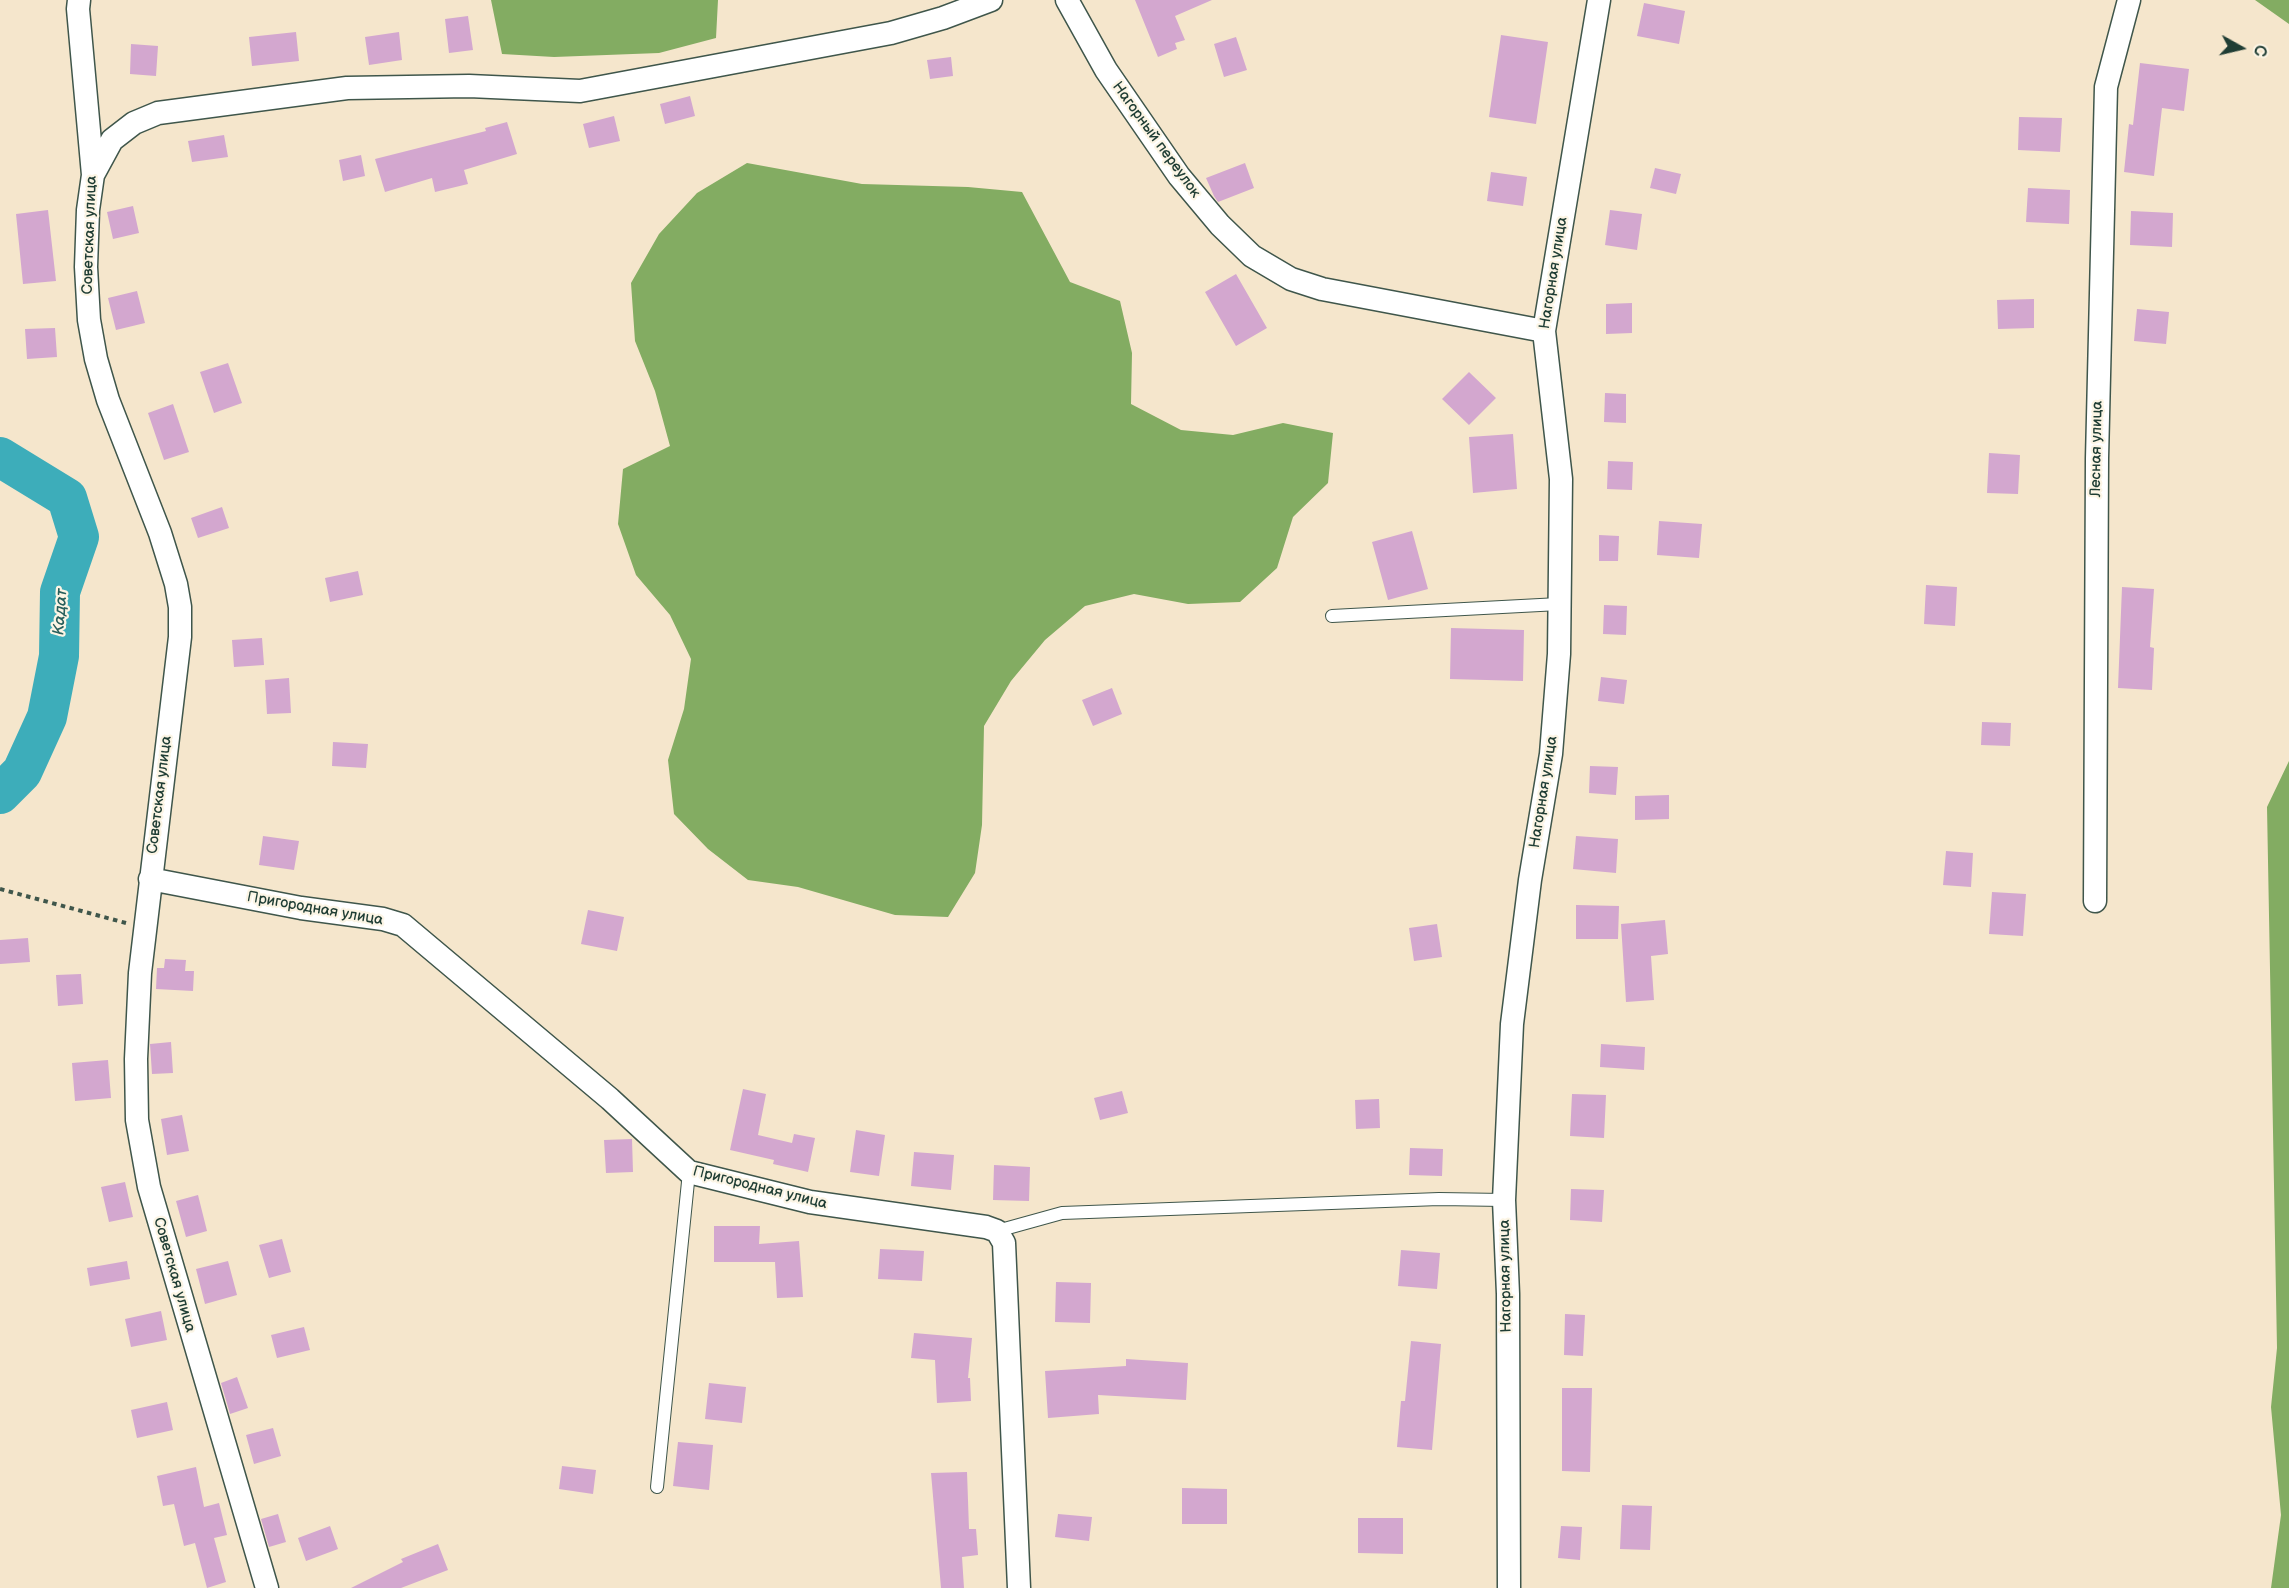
<!DOCTYPE html>
<meta charset="utf-8">
<style>
body{margin:0}
#map{position:relative;width:2289px;height:1588px;overflow:hidden;background:#f5e6cc;font-family:"Balsamiq Sans",sans-serif}
canvas{display:block}
.north{position:absolute;left:2211px;top:18px;width:60px;height:60px;-webkit-text-stroke:4px #fcf5e5;paint-order:stroke;rotate:98deg;font-size:16px;font-weight:700;line-height:24px;text-align:center;color:#1f3d34}
.north::after{content:'';display:block;margin:auto;width:21px;height:27px;background:#1f3d34;clip-path:polygon(50% 0,100% 100%,50% 72%,0 100%)}
</style>
<div id="map">
<canvas width="2289" height="1588"></canvas>
<div class="north">С</div>
</div>
<script>
const g = document.querySelector('canvas').getContext('2d');
g.lineJoin = 'round';
function paint(path, color) {
  g.fillStyle = color;
  g.fill(path, 'evenodd');
}
function poly(rows) {
  const path = new Path2D();
  for (const r of rows) {
    path.moveTo(r[0], r[1]);
    for (let i = 2; i < r.length; i += 2) path.lineTo(r[i], r[i + 1]);
  }
  return path;
}
function stroke(path, color, width, dash) {
  g.strokeStyle = color;
  g.lineWidth = width;
  g.lineCap = dash ? 'butt' : 'round';
  g.setLineDash(dash || []);
  g.stroke(path);
}
function write(font, color, halo, rows, align = 'center') {
  g.font = font + ' "Balsamiq Sans",sans-serif';
  g.lineWidth = 4.5;
  g.setLineDash([]);
  g.textBaseline = 'middle';
  g.strokeStyle = halo;
  g.fillStyle = color;
  for (const [text, x, y, turn = 0] of rows) {
    g.save();
    g.translate(x, y);
    g.rotate((+turn || 0) * Math.PI / 180);
    g.textAlign = isNaN(turn) ? turn : align;
    if (halo) g.strokeText(text, 0, 0);
    g.fillText(text, 0, 0);
    g.restore();
  }
}
paint(poly([
 [491,0,718,0,716,38,659,53,554,57,502,54],
 [2255,0,2289,0,2289,24],
 [747,163,862,184,968,187,1022,192,1070,282,1120,301,1132,353,1131,404,1181,430,1233,435,1283,423,1333,433,1328,483,1293,517,1277,568,1240,602,1188,604,1134,594,1085,606,1045,640,1011,681,984,726,982,825,975,873,948,917,895,915,798,887,748,880,708,849,674,814,668,760,684,709,691,659,670,615,636,575,618,524,623,469,670,446,655,391,635,341,631,283,659,234,697,193],
 [2289,761,2289,1588,2271,1588,2281,1515,2271,1407,2277,1348,2267,807]
]), '#83ac62');
stroke(poly([
 [0,457,67,498,79,537,60,592,59,656,47,717,22,772,0,794]
]), '#3dadba', 40);
paint(poly([
 [1135,0,1212,0,1175,16,1185,40,1175,43,1177,49,1158,57],
 [1644,3,1685,11,1679,44,1637,36],
 [468,16,473,50,449,53,445,19],
 [296,32,299,61,252,66,249,37],
 [399,32,402,60,369,65,365,37],
 [1501,35,1548,42,1536,124,1489,117],
 [1236,37,1247,70,1224,77,1214,44],
 [131,44,158,46,156,76,130,74],
 [951,57,953,76,930,79,927,60],
 [2140,63,2189,69,2184,111,2162,108,2154,176,2124,172,2129,124,2133,125],
 [690,96,695,116,665,124,660,104],
 [614,116,620,141,589,148,583,124],
 [2019,117,2062,118,2060,152,2018,150],
 [507,122,517,154,464,170,468,184,435,192,432,178,385,192,375,159,486,131,485,128],
 [224,135,228,157,192,162,188,141],
 [361,155,365,176,343,181,339,160],
 [1245,163,1254,188,1218,202,1214,196,1206,178],
 [1655,168,1681,174,1676,194,1650,188],
 [1491,172,1527,177,1523,206,1487,201],
 [2028,188,2070,190,2069,224,2026,222],
 [133,206,139,233,113,239,107,212],
 [48,210,56,281,23,284,16,214],
 [1610,210,1642,214,1637,250,1605,245],
 [2131,211,2173,213,2172,247,2130,245],
 [1236,274,1267,328,1236,346,1205,292],
 [137,291,145,323,116,330,108,298],
 [2034,299,2034,328,1998,329,1997,300],
 [1632,303,1632,333,1606,334,1606,304],
 [2137,309,2169,312,2166,344,2134,341],
 [55,328,57,357,27,359,25,329],
 [228,363,242,403,214,413,200,372],
 [1469,372,1496,398,1469,425,1442,399],
 [1605,393,1626,394,1626,423,1604,422],
 [173,404,189,452,164,460,148,413],
 [1513,434,1517,489,1473,493,1469,437],
 [1989,453,2020,455,2018,494,1987,493],
 [1608,461,1633,462,1632,490,1607,489],
 [222,507,229,528,198,538,191,518],
 [1659,521,1702,524,1699,558,1657,555],
 [1412,531,1428,589,1388,600,1372,542],
 [1599,535,1619,536,1618,561,1599,561],
 [358,571,363,595,330,602,325,578],
 [1926,585,1957,587,1955,626,1924,624],
 [2122,587,2154,589,2150,647,2154,648,2152,690,2118,688],
 [1604,605,1627,606,1626,635,1603,634],
 [1451,628,1524,630,1523,681,1450,679],
 [262,638,264,665,234,667,232,640],
 [1601,677,1627,680,1624,704,1598,701],
 [289,678,291,713,267,714,265,680],
 [1112,688,1122,714,1093,726,1082,700],
 [1982,722,2011,723,2010,746,1981,745],
 [333,742,368,744,366,768,332,766],
 [1590,766,1618,767,1616,795,1589,793],
 [1669,795,1669,819,1635,820,1635,796],
 [263,836,299,841,294,870,259,865],
 [1576,836,1618,839,1616,873,1573,869],
 [1946,851,1973,853,1971,887,1943,885],
 [1992,892,2026,894,2023,936,1989,934],
 [1576,905,1619,906,1618,939,1576,939],
 [588,910,624,917,617,951,581,944],
 [1665,920,1668,954,1651,956,1654,1000,1626,1002,1621,924],
 [1437,924,1442,957,1414,961,1409,928],
 [28,938,30,962,0,964,0,940],
 [165,959,186,960,185,971,194,971,193,991,156,989,157,968,164,968],
 [81,974,83,1004,58,1006,56,975],
 [171,1042,173,1073,152,1074,150,1044],
 [1601,1044,1645,1047,1644,1070,1600,1067],
 [108,1060,111,1098,75,1101,72,1063],
 [743,1089,766,1094,758,1135,792,1143,794,1134,815,1138,808,1172,773,1164,774,1160,730,1150],
 [1122,1091,1128,1113,1100,1120,1094,1098],
 [1572,1094,1606,1095,1604,1138,1570,1136],
 [1379,1099,1380,1128,1356,1129,1355,1100],
 [182,1115,189,1151,167,1155,161,1119],
 [856,1130,885,1135,879,1176,850,1172],
 [632,1139,633,1172,606,1173,604,1140],
 [1410,1148,1443,1149,1442,1176,1409,1175],
 [914,1152,954,1155,951,1190,911,1186],
 [994,1165,1030,1167,1029,1201,993,1200],
 [125,1182,133,1217,109,1222,101,1187],
 [1571,1189,1604,1190,1602,1222,1570,1220],
 [198,1195,207,1231,186,1237,176,1201],
 [714,1226,760,1226,759,1244,799,1241,803,1297,777,1298,775,1262,714,1262],
 [282,1239,291,1272,269,1278,259,1245],
 [880,1249,924,1251,922,1281,878,1279],
 [1401,1250,1440,1253,1437,1289,1398,1286],
 [127,1261,130,1279,90,1286,87,1268],
 [228,1261,237,1295,205,1304,196,1269],
 [1056,1282,1091,1283,1090,1323,1055,1322],
 [161,1311,167,1340,131,1347,125,1319],
 [1565,1314,1585,1315,1583,1356,1564,1355],
 [304,1327,310,1350,277,1358,271,1335],
 [914,1333,972,1338,968,1378,970,1378,971,1401,937,1403,935,1360,911,1358],
 [1411,1341,1441,1344,1432,1450,1397,1447,1401,1401,1405,1401],
 [1126,1359,1188,1363,1186,1400,1098,1395,1099,1414,1048,1418,1045,1371,1126,1366],
 [237,1377,248,1408,230,1414,221,1383],
 [709,1383,746,1387,742,1423,705,1419],
 [1562,1388,1592,1388,1590,1472,1562,1471],
 [167,1402,173,1430,137,1438,131,1410],
 [273,1428,281,1456,254,1464,246,1435],
 [678,1442,713,1445,709,1490,673,1486],
 [562,1466,596,1470,593,1494,559,1489],
 [196,1467,204,1507,219,1503,227,1535,214,1538,226,1582,207,1588,195,1543,184,1546,174,1504,163,1506,157,1476],
 [967,1472,969,1529,976,1529,978,1555,962,1557,964,1588,941,1588,931,1473],
 [1182,1488,1227,1489,1227,1524,1182,1524],
 [1622,1505,1652,1506,1650,1550,1620,1549],
 [278,1514,286,1542,269,1547,261,1519],
 [1058,1514,1092,1517,1089,1541,1055,1537],
 [1358,1518,1403,1518,1403,1554,1358,1553],
 [330,1526,338,1549,306,1561,298,1538],
 [1561,1526,1582,1527,1580,1560,1558,1558],
 [438,1544,448,1570,401,1588,351,1588,403,1562,401,1559]
]), '#d3a7cf');
const lane = poly([
 [1332,616,1559,604],
 [997,1231,1062,1213,1439,1199,1504,1200],
 [657,1487,689,1172]
]);
const street = poly([
 [79,0,78,9,93,175,88,210,86,267,89,320,96,359,108,400,160,533,176,584,180,607,180,637,140,973,136,1059,137,1120,149,1187,267,1588],
 [1067,0,1106,70,1179,176,1220,225,1252,256,1291,279,1322,289,1544,331],
 [93,175,112,140,134,123,158,113,347,88,469,86,580,91,891,33,943,18,991,0],
 [150,879,301,908,383,919,403,925,610,1099,689,1172,810,1202,986,1227,997,1231,1004,1243,1019,1588],
 [2095,901,2097,458,2106,87,2129,0],
 [1509,1588,1508,1294,1504,1200,1512,1024,1530,880,1551,754,1559,654,1561,479,1544,331,1599,0]
]);
stroke(lane, '#3f564b', 14);
stroke(street, '#3f564b', 25);
stroke(poly([
 [0,889,126,923]
]), '#3f564b', 4, [4.5, 4.5]);
stroke(lane, '#fff', 12);
stroke(street, '#fff', 22);
write('15px', '#1f3d34', '#fcf5e5', [
 ["Нагорный переулок",1156,140,54],
 ["Советская улица",90,235,-88],
 ["Нагорная улица",1554,273,-81],
 ["Лесная улица",2097,449,-89],
 ["Нагорная улица",1544,792,-81],
 ["Советская улица",160,795,-83],
 ["Пригородная улица",315,909,10],
 ["Пригородная улица",760,1188,14],
 ["Советская улица",174,1275,74],
 ["Нагорная улица",1506,1276,-91]
]);
write('italic 16px', '#285f5c', '#fcf5e5', [
 ["Кадат",61,612,-86]
]);
</script>
